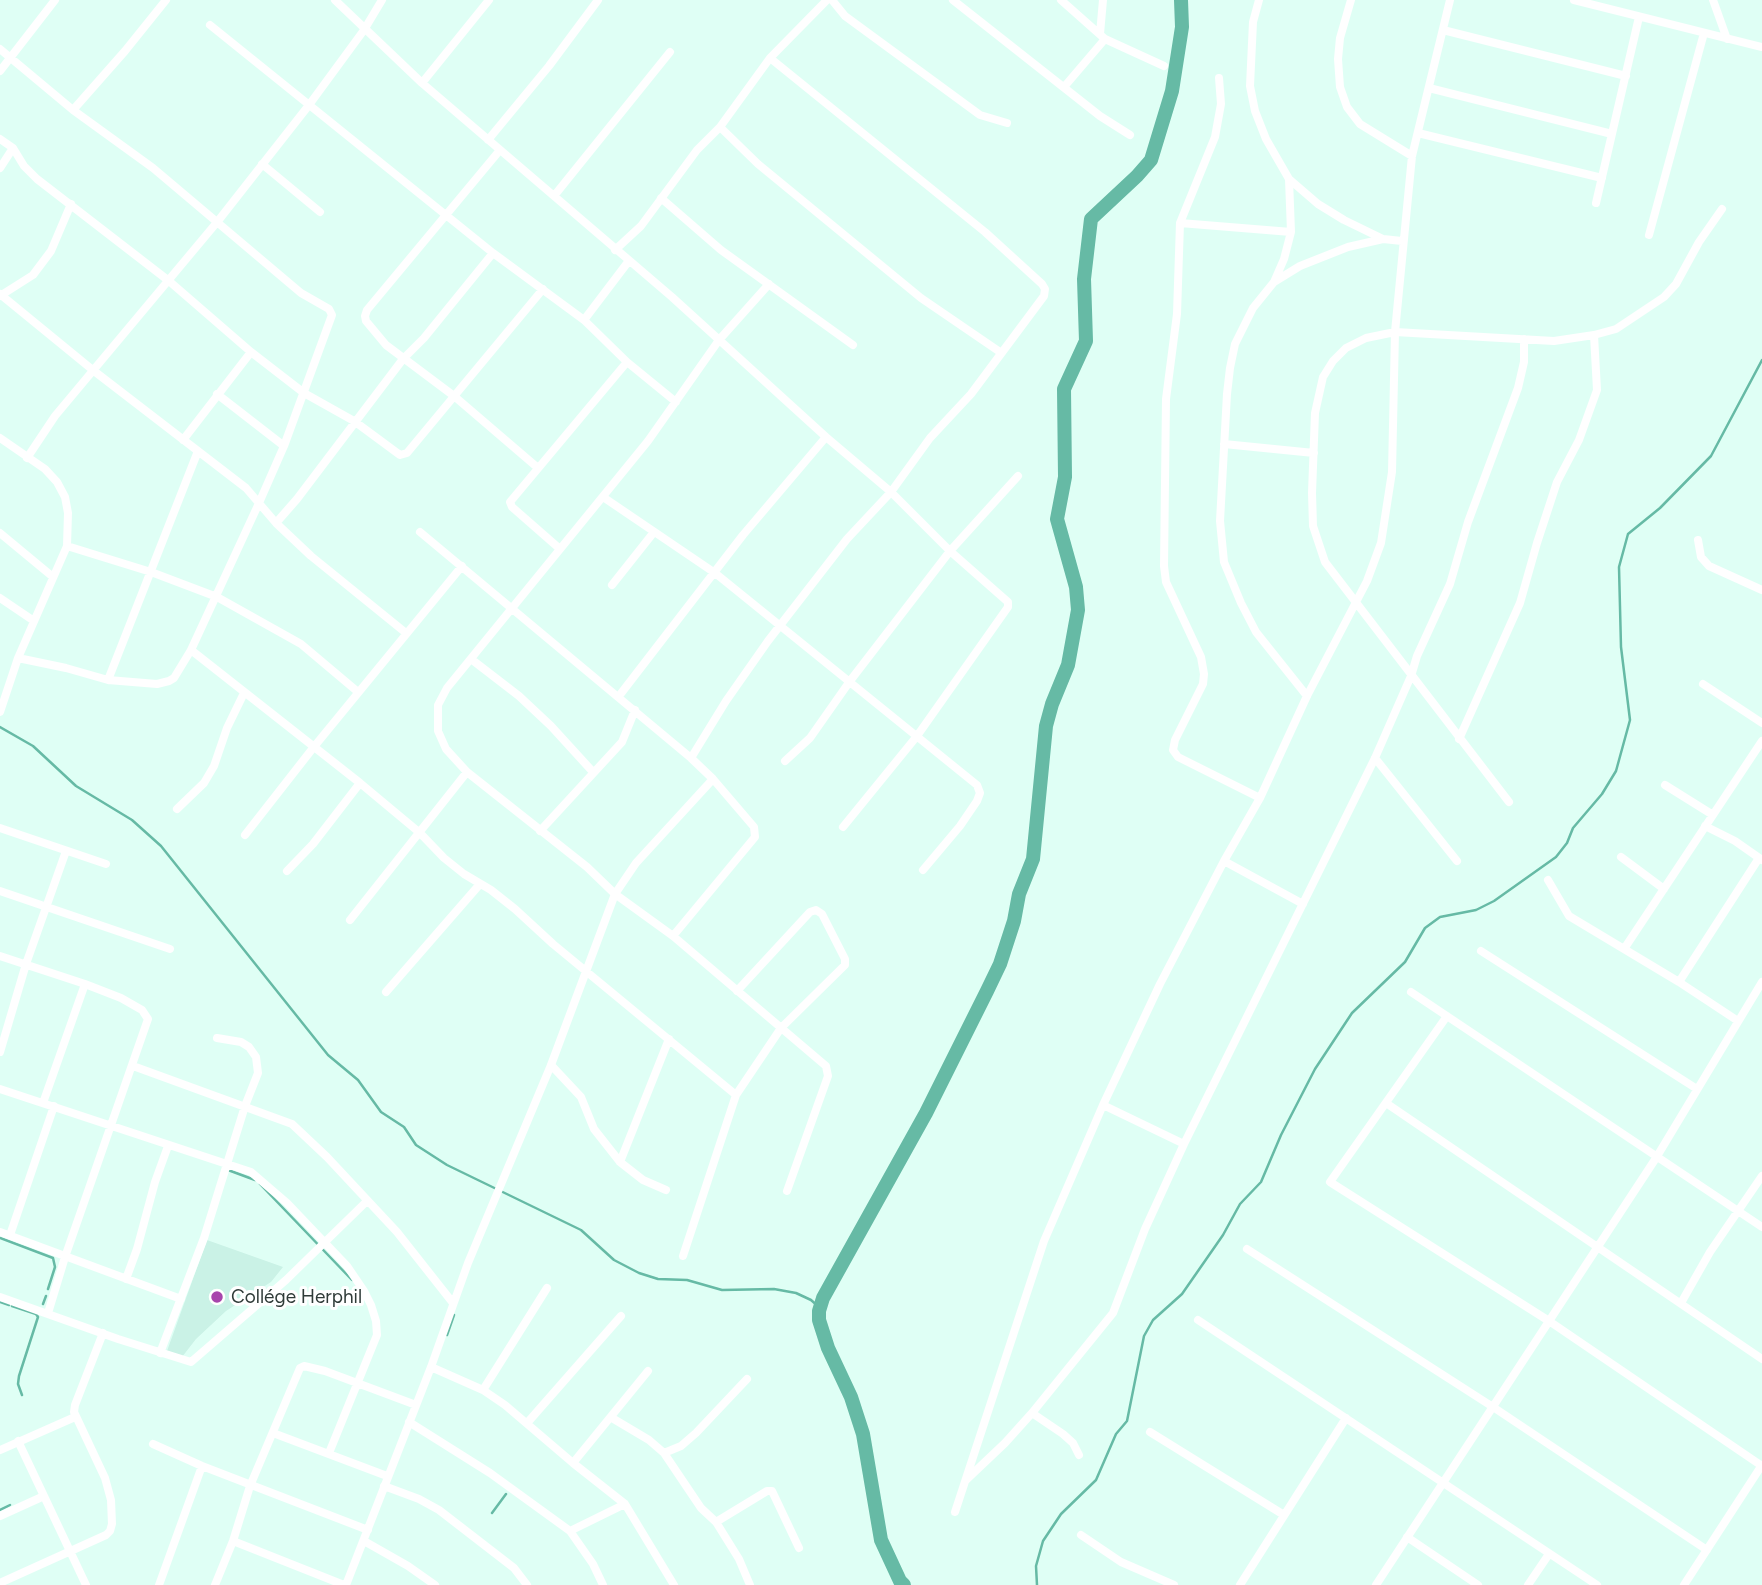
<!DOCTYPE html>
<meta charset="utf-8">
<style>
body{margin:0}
canvas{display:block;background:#dffff5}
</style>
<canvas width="1762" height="1585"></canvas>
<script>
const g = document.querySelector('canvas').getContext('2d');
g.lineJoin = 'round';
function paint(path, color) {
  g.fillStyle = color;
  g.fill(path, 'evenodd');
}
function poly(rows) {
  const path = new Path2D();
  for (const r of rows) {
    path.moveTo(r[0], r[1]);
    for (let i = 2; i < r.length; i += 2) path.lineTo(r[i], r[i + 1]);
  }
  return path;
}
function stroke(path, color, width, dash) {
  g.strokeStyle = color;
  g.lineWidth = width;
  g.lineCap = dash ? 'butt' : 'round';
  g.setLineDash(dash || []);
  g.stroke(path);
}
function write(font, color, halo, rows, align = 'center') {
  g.font = font + ' Figtree,sans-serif';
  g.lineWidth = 6;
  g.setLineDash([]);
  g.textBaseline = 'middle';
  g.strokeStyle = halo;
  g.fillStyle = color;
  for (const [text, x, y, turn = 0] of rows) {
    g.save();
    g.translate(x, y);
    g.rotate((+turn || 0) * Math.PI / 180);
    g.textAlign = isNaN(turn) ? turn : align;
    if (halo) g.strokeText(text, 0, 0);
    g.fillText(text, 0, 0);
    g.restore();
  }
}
paint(poly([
 [207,1240,283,1267,271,1282,226,1311,196,1339,182,1357,167,1351]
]), '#caf2e6');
stroke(poly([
 [0,727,33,746,76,786,132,820,161,846,328,1055,358,1080,381,1112,404,1127,416,1145,447,1165,581,1230,614,1260,639,1273,658,1279,687,1280,722,1290,774,1289,796,1293,811,1300,820,1308],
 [228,1170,255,1180],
 [260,1184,352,1280],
 [0,1238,53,1258,55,1267,48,1289],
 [0,1302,9,1305],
 [43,1304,46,1296],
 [12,1306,36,1314,38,1317,19,1376,18,1384,22,1395],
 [447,1335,454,1315],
 [0,1510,10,1505],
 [492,1513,506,1494],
 [1037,1585,1036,1566,1043,1541,1061,1514,1096,1480,1116,1434,1127,1421,1144,1336,1153,1320,1182,1294,1223,1235,1240,1204,1261,1182,1281,1135,1315,1069,1352,1013,1405,962,1425,928,1440,917,1476,910,1494,901,1556,857,1567,843,1573,828,1602,794,1616,771,1630,720,1621,647,1619,567,1628,534,1660,508,1711,456,1762,360]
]), '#66baa5', 2.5);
stroke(poly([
 [904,1585,900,1581,881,1540,863,1434,851,1397,828,1348,819,1320,819,1311,823,1298,926,1113,987,991,1000,964,1014,921,1019,894,1033,859,1046,726,1052,704,1068,665,1078,610,1076,587,1057,519,1065,477,1064,389,1086,341,1084,279,1091,219,1137,176,1151,160,1172,91,1182,27,1181,0]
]), '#66baa5', 14);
stroke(poly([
 [335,0,422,83,672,297,826,437,891,492,950,551,1008,602,1008,607,917,736,843,827],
 [832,0,845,16,980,115,1007,123],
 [953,0,1100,116,1130,135],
 [1061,0,1105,39,1164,66],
 [1259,0,1253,22,1250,86,1255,111,1266,139,1289,179,1318,204,1344,220,1383,239],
 [1351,0,1340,38,1338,59,1340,87,1347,107,1360,124,1412,156],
 [1574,0,1762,47],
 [1713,0,1727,39],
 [210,25,493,253,584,320,627,362,676,402],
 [1443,30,1626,76],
 [1100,34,1103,0],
 [0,49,73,110,153,168,301,293,329,309,332,315,284,446,259,503,191,650,174,678,169,681,157,684,108,680,66,668,18,658],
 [0,71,55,0],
 [1219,78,1221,104,1215,137,1180,223,1177,314,1166,399,1164,566,1166,582,1201,657,1204,674,1203,684,1175,740,1173,750,1178,757,1260,798],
 [422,83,489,0],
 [1064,87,1105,39],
 [1429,88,1612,134],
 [73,110,125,51,166,0],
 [720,127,758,164,921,298,1000,352],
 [1418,133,1602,178],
 [0,139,13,148,24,166,37,179,169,281,251,352,304,393,354,421,400,455,407,453,543,289],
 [488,140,549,66,598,0],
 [500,150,367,310,365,316,366,321,386,345,454,396,538,468],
 [262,164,320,212],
 [0,168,13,148],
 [554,196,670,52],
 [661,198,721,250,853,345],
 [1596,203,1639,17],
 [1180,223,1291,232],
 [1649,235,1704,33],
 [615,250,641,226,697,150,720,127,770,58,827,0],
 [1274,282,1284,259,1291,232,1289,179],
 [769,284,719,340,648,441,447,688,438,705,438,731,446,749,467,772,587,867,615,894,673,936,826,1066,828,1076,787,1191],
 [0,294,94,371,246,488,276,523,311,556,406,633],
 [0,296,33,275,51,251,71,204],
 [584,320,628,262],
 [217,394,284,446],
 [0,438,45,469,57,482,65,497,68,513,67,546,18,658,0,712],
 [183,440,251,352],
 [1224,444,1314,453],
 [27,458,55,416,218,221,309,105,364,30,382,0],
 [603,497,715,573,977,785,980,793,977,801,960,826,923,870],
 [276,523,297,499,403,359,424,338,493,253],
 [420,532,691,758,713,779,754,827,755,837,673,936],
 [0,533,53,577],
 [1698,540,1701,557,1709,566,1762,590],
 [67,546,151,572,217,597,301,644,358,692],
 [560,549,512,507,510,502,627,362],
 [612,585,654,532],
 [0,598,34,621],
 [191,650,360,783,420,833,444,858,464,874,491,890,515,909,553,944,736,1095],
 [471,659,519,696,551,726,593,772],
 [108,680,198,451],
 [1703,684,1762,723],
 [619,696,743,535,826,437],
 [1307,696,1256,632,1241,603,1224,562,1220,521,1227,394,1230,368,1235,344,1253,308,1274,282,1300,266,1348,247,1383,239,1402,241],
 [1459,739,1520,603,1537,543,1557,482,1579,440,1597,390,1594,335],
 [691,758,726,701,768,641,847,539,891,492,930,438,971,394,1044,296,1045,289,1042,284,985,232,770,58],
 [1375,758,1457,861],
 [785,761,810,738,850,681,950,551,1018,476],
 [1665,785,1713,815],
 [1509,802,1325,562,1313,526,1312,493,1315,413,1323,377,1333,361,1346,348,1366,338,1395,332,1554,341,1594,335,1616,329,1664,297,1676,284,1699,242,1722,209],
 [177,809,204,783,214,766,227,728,244,693],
 [1705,826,1735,841,1762,860],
 [0,828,106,864],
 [540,831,622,742,635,710],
 [245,835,313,748,462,566],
 [1621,857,1664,889],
 [1224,861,1303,904],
 [287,871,313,844,360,783],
 [1548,880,1569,916,1679,982,1738,1021],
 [0,891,170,949],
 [350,920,467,772],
 [1624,949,1762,741],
 [1481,951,1697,1089],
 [0,956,85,984,121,998,142,1010,148,1019,65,1257,48,1313],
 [1679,982,1759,858],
 [386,992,480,884],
 [1411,992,1762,1227],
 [1447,1016,1330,1182,1549,1321,1762,1466],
 [0,1052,26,964,66,851],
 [551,1065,581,1097,594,1129,620,1162,643,1180,666,1190],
 [133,1066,292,1124,327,1157,397,1232,453,1303],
 [0,1089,251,1172,287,1203,347,1266,364,1291,371,1305,376,1321,377,1335,329,1453],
 [43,1103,85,984],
 [1386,1103,1762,1359],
 [1103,1105,1184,1144],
 [620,1162,669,1039],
 [0,1232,181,1299],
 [10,1235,54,1106],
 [1247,1249,1493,1407,1707,1550],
 [683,1256,736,1095,781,1028,845,965,845,959,822,914,816,910,810,912,737,991],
 [126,1279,137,1249,155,1182,168,1146],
 [0,1297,118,1339,191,1362,286,1280,367,1201],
 [1681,1303,1710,1252,1762,1176],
 [1198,1320,1597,1585],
 [160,1353,204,1238,245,1106,258,1073,256,1057,249,1047,241,1042,217,1038],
 [431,1367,483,1390,505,1405,573,1463,625,1504,674,1585],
 [483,1390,547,1288],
 [1032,1413,1063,1434,1073,1443,1079,1455],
 [612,1418,649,1440,664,1453,701,1508,716,1522,739,1559,750,1585],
 [409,1422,490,1473,570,1531,593,1564,603,1585],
 [528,1422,621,1316],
 [1150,1432,1284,1515],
 [273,1433,387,1476],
 [18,1441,86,1585],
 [153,1444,202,1466,368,1530],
 [0,1450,75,1417],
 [664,1453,681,1446,696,1433,747,1379],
 [573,1463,648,1371],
 [966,1480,1005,1443,1032,1413,1113,1313,1145,1229,1184,1144,1375,758,1411,676,1417,656,1450,584,1468,522,1518,388,1524,362,1524,339],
 [384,1486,419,1499,439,1510,514,1568,527,1585],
 [955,1512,1044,1241,1103,1105,1160,984,1224,861,1260,798,1307,696,1367,581,1381,543,1392,472,1395,332,1412,156,1450,0],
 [0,1516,44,1496],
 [716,1522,767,1491,772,1491,799,1548],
 [570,1531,625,1504],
 [1081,1535,1121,1562,1174,1585],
 [1407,1537,1478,1585],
 [233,1541,344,1585],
 [364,1541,408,1566,435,1585],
 [0,1583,106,1535,110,1531,112,1524,111,1500,105,1478,74,1412,75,1405,103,1333],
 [159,1585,202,1466],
 [215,1585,233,1541,250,1486,300,1368,304,1366,325,1371,416,1405],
 [346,1585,431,1367,468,1263,551,1065,615,894,636,863,713,779],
 [1240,1585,1346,1418],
 [1376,1585,1656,1158,1762,982],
 [1528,1585,1549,1554],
 [1684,1585,1762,1465]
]), '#fff', 8);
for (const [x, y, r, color] of [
 [217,1297,7,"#a745ac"]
]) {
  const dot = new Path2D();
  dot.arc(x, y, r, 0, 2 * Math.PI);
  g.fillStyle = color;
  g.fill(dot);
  stroke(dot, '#fff', 2.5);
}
write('19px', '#2f3b38', '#fff', [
 ["Collége Herphil",231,1297]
], 'left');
</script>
